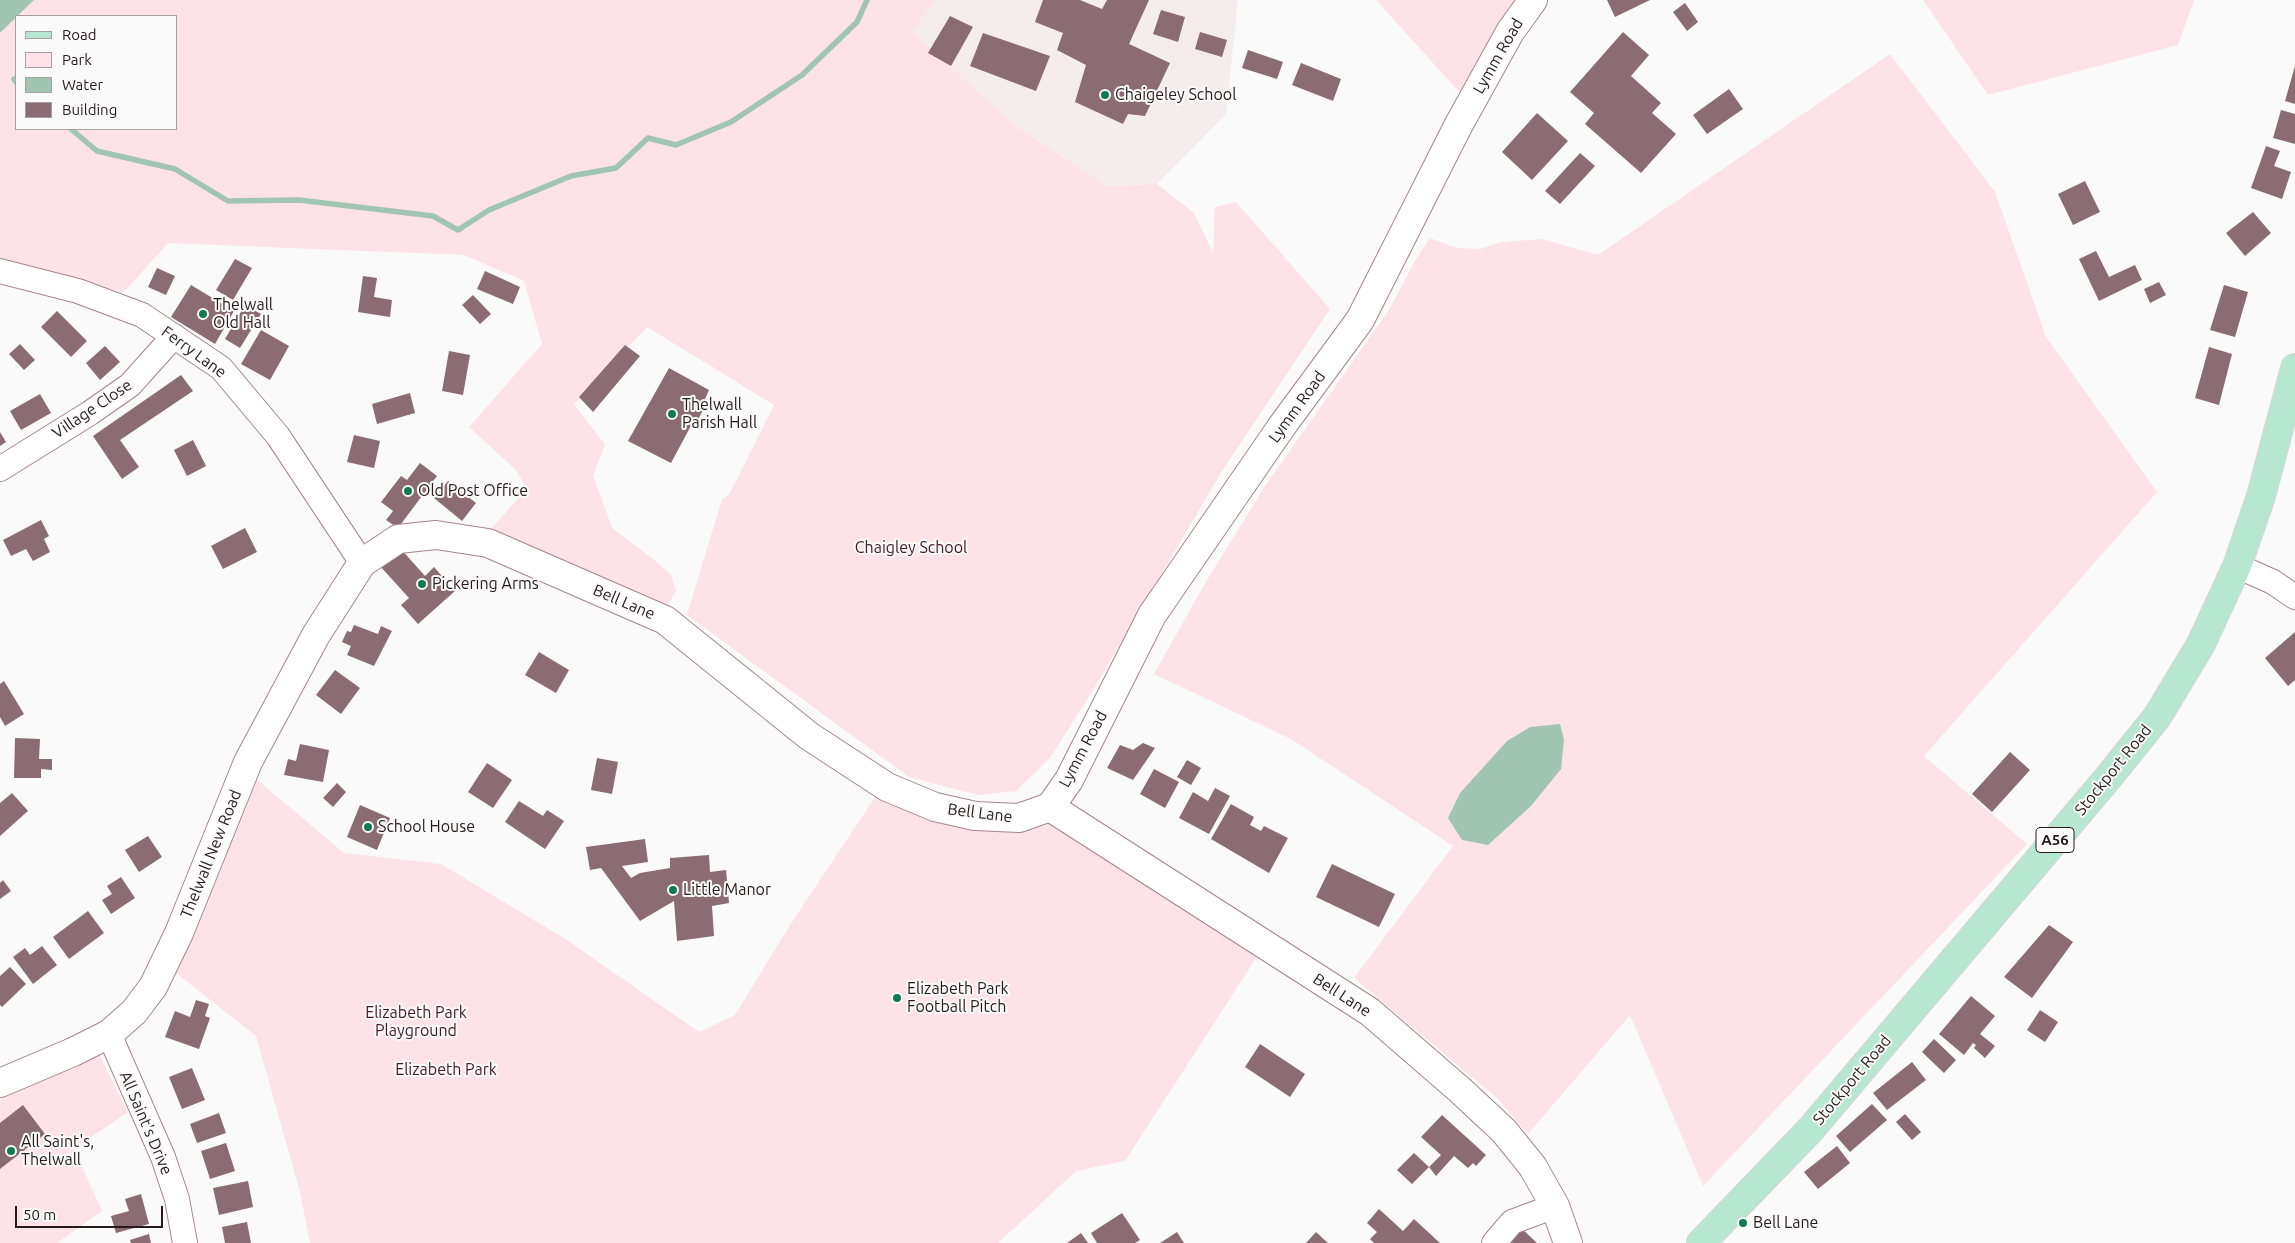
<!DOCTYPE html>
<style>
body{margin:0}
#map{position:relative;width:2295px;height:1243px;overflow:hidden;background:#fafafa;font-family:Ubuntu,sans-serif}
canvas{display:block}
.legend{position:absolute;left:15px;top:15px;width:162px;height:115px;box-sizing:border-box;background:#fafafa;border:1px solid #a6a0a2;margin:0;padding:6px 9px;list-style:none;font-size:15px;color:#271a1d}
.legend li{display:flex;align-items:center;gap:10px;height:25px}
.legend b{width:25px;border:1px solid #a6a0a2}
.scale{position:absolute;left:15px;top:1206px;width:148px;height:22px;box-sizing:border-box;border:2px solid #271a1d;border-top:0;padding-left:6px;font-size:15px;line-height:18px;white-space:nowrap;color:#271a1d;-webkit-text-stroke:4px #fafafa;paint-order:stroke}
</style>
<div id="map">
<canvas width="2295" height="1243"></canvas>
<ul class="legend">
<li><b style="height:6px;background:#b7e7d0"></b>Road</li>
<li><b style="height:14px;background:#fde2e8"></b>Park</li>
<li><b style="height:14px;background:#a0c6b2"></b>Water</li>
<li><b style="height:14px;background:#8b6b74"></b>Building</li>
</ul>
<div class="scale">50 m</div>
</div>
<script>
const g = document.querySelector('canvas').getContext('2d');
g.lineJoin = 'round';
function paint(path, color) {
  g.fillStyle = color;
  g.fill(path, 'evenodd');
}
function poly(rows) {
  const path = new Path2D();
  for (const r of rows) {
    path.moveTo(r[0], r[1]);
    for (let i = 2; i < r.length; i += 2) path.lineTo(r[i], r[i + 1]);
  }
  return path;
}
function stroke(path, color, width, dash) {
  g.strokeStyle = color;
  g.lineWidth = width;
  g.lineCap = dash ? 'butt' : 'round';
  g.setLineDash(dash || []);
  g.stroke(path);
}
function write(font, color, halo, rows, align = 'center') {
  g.font = font + ' Ubuntu,sans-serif';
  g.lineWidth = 4;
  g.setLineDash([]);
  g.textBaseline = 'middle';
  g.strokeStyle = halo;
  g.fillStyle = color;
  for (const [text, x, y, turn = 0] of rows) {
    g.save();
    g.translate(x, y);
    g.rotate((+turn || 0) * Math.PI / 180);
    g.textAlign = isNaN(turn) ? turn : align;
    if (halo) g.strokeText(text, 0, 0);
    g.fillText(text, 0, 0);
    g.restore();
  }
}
paint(poly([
 [935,0,1238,0,1226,114,1157,184,1107,186,1017,127,911,32]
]), '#f5ecee');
paint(poly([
 [34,0,935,0,912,32,1017,127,1107,186,1157,184,1194,213,1213,253,1215,207,1236,202,1330,309,1222,471,1092,692,1050,758,1016,791,978,795,909,777,687,615,722,499,729,495,774,405,647,327,574,404,605,445,593,475,612,528,653,559,671,575,676,591,667,606,489,531,527,489,516,470,469,427,542,344,524,281,464,255,168,243,124,292,0,265,0,33,16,17,16,129,176,129,176,16,17,16],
 [1376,0,1518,0,1461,94],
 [1923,0,2194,0,2178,45,1988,95],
 [1890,54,1995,192,2046,337,2157,492,1924,756,2027,844,1703,1186,1630,1015,1528,1134,1497,1098,1354,978,1453,846,1291,739,1154,674,1207,580,1265,486,1389,310,1415,261,1430,238,1457,248,1480,249,1501,242,1542,239,1598,255],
 [255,778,344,853,441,864,564,938,699,1032,735,1015,792,922,878,793,936,818,1062,807,1262,949,1125,1161,1076,1171,998,1243,310,1243,300,1192,256,1036,172,970,217,878],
 [99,1054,128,1112,74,1149,102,1211,57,1243,0,1243,0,1100,29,1080]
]), '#fde2e8');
paint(poly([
 [0,0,34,0,0,33],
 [1560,724,1564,740,1561,769,1531,806,1488,845,1462,840,1448,818,1460,793,1507,741,1530,727]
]), '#a0c6b2');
stroke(poly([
 [14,79,16,82],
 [71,129,97,151,175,169,228,201,299,200,433,216,458,230,489,210,571,176,616,168,648,138,676,145,731,122,802,75,857,22,867,0]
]), '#a0c6b2', 5.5);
paint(poly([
 [1043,0,1080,0,1102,9,1107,0,1149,0,1129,44,1170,63,1145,116,1128,114,1123,124,1075,102,1086,65,1057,50,1063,33,1035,22],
 [1607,0,1650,0,1615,17],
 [1685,3,1698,22,1687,31,1673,12],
 [1161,10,1185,17,1178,42,1153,34],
 [950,16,973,27,951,66,928,53],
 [1200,32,1227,40,1222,57,1195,49],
 [1623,32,1649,55,1631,76,1661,103,1652,113,1676,134,1641,173,1585,124,1594,113,1570,92],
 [983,33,1050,56,1036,91,970,66],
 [1248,50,1283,62,1277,79,1242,68],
 [1301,63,1341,79,1333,101,1292,85],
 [2295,66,2295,104,2285,101],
 [1729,89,1743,109,1707,134,1693,115],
 [2281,110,2295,114,2295,144,2273,138],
 [1537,113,1568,141,1532,180,1502,152],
 [2266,146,2280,151,2274,166,2291,172,2282,199,2251,188],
 [1580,153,1595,166,1560,204,1545,191],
 [2085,181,2100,212,2073,225,2058,194],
 [2253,212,2271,233,2245,256,2226,233],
 [2096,251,2109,277,2135,265,2142,280,2099,301,2079,259],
 [235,259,252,268,233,300,216,290],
 [157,268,175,276,166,295,148,287],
 [485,271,520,287,513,304,477,289],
 [363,276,377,278,374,297,392,300,390,317,358,312],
 [2159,282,2166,295,2150,303,2144,289],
 [191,285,234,311,215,344,171,317],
 [2224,285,2248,292,2235,337,2210,330],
 [473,295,491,314,480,324,462,305],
 [245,305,261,314,240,348,225,339],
 [57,311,87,341,71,357,41,327],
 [261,330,289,346,270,380,241,364],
 [20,344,35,360,24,370,9,354],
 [625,345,640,356,593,412,579,397],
 [105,346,120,362,100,380,86,363],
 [2209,347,2232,354,2219,405,2195,398],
 [449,351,470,355,463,395,442,391],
 [669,368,709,390,702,406,705,406,696,424,693,422,671,463,628,441],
 [181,375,193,391,120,440,139,467,122,479,93,436],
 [410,393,415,413,377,424,372,404],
 [40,394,51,413,21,430,10,411],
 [0,432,6,442,0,446],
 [354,435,380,441,374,468,347,462],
 [193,440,206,466,187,476,174,450],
 [420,463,437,476,398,528,386,520,393,511,381,502,401,476,407,480],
 [448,481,476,503,462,521,434,498],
 [41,520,49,536,44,539,50,552,33,561,26,549,11,556,3,540],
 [245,528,257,552,223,569,211,546],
 [400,548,425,576,434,567,455,591,418,624,401,605,409,598,380,566],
 [354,625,378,634,381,626,392,631,374,666,347,655,351,646,342,642,347,631,351,632],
 [2295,632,2295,680,2288,686,2265,658],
 [539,652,569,670,556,693,525,675],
 [335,670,360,688,341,714,316,695],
 [4,681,24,714,5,726,0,717,0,684],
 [15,738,40,739,39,759,52,759,52,770,41,769,41,778,14,778],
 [1143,743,1155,748,1133,780,1107,768,1120,745,1133,750],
 [300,744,329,750,323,782,284,775,288,759,296,761],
 [2010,752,2030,770,1992,812,1972,794],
 [597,758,618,762,612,794,591,790],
 [1187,760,1201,768,1191,785,1177,777],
 [487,763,512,780,493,808,468,792],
 [1154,769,1179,782,1165,808,1140,794],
 [337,783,346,792,333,807,323,798],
 [1215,788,1230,796,1209,834,1179,818,1193,792,1208,801],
 [12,793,28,811,0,836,0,803],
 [519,801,543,816,547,810,564,821,545,849,505,822],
 [1231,804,1254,817,1250,825,1261,831,1264,826,1288,838,1269,873,1211,839],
 [360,805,390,818,377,850,347,837],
 [148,836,162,857,139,872,125,850],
 [645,839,648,862,622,866,631,878,640,873,670,868,670,858,709,855,710,872,726,870,729,903,712,906,714,936,677,941,674,901,640,921,601,868,590,870,586,847],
 [1332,864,1395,894,1379,927,1316,897],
 [121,877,135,898,111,914,102,900,112,894,107,886],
 [3,880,11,891,0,899,0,883],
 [88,911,104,933,69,959,53,937],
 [2049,925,2073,942,2032,998,2004,977],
 [42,946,57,965,33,984,13,957,25,948,30,955],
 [10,967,26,984,2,1007,0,1005,0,976],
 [1971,996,1995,1016,1980,1034,1995,1046,1985,1058,1974,1048,1976,1045,1973,1043,1964,1055,1939,1034],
 [196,1000,209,1004,205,1016,210,1018,199,1049,165,1037,175,1011,190,1017],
 [2040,1010,2058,1022,2045,1042,2027,1030],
 [1934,1039,1956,1060,1944,1073,1922,1052],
 [1260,1044,1305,1074,1290,1097,1245,1067],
 [1912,1062,1926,1080,1887,1110,1873,1093],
 [192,1068,205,1100,182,1109,169,1077],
 [1872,1104,1887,1120,1850,1152,1836,1136],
 [23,1105,45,1134,0,1169,0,1123],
 [219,1113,226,1133,197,1143,190,1124],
 [1905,1114,1921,1132,1912,1140,1896,1122],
 [1442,1115,1486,1155,1476,1166,1473,1163,1468,1168,1454,1156,1436,1176,1429,1167,1412,1184,1397,1170,1414,1153,1429,1167,1441,1155,1421,1137],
 [226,1143,235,1171,210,1179,201,1151],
 [1837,1146,1850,1163,1818,1189,1804,1172],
 [248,1181,253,1207,219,1215,213,1188],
 [141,1194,149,1224,116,1233,111,1216,129,1211,125,1199],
 [1379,1209,1403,1231,1414,1219,1440,1243,1374,1243,1370,1239,1377,1232,1367,1223],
 [1122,1213,1140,1240,1135,1243,1097,1243,1091,1233],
 [247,1222,251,1243,225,1243,222,1227],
 [1520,1227,1537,1243,1505,1243],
 [1177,1232,1184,1243,1160,1243],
 [1316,1232,1328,1243,1306,1243],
 [1081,1233,1088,1243,1067,1243],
 [149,1234,151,1243,131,1243,130,1240]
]), '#8b6b74');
const minor = poly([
 [0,271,78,291,142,315,221,368,278,436,362,563],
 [0,469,90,413,130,385,174,336],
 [2237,566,2273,582,2295,597],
 [109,1034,163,1157,177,1199,185,1243],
 [1494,1243,1512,1222,1555,1206]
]);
const tertiary = poly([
 [1050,807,1370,1012,1460,1090,1504,1131,1533,1167,1555,1206,1568,1243]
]);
const secondary = poly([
 [0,1083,73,1052,109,1034,134,1012,153,987,179,933,248,762,316,635,362,563,398,539,436,535,488,543,665,620,809,736,887,787,935,807,975,816,1019,818,1050,807,1069,780,1152,615,1282,426,1360,320,1458,126,1510,32,1533,0]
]);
const primary = poly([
 [1701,1243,1811,1129,2107,779,2157,717,2201,644,2237,566,2261,496,2295,368]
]);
stroke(minor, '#a6858d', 26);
stroke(tertiary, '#a6858d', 30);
stroke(secondary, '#a6858d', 30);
stroke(primary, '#d8d6d6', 30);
stroke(minor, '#fff', 24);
stroke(tertiary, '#fff', 28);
stroke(secondary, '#fff', 28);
stroke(primary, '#b7e7d0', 28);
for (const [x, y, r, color] of [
 [1105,95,5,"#127a53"],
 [203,314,5,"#127a53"],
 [672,414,5,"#127a53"],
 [408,491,5,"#127a53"],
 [422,584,5,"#127a53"],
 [368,827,5,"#127a53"],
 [673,890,5,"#127a53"],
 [897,998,5,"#127a53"],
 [11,1151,5,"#127a53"],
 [1743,1223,5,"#127a53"]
]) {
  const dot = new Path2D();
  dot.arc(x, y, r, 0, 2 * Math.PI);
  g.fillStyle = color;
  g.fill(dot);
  stroke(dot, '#fafafa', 2);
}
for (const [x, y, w] of [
 [2055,840,38]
]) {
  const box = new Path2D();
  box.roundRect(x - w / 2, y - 12.5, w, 25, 4);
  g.fillStyle = '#fafafa';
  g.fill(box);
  stroke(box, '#271a1d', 1);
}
write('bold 15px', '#271a1d', null, [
 ["A56",2055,840]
]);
write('16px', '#271a1d', '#fafafa', [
 ["Lymm Road",1498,56,-60],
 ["Ferry Lane",194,352,36],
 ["Lymm Road",1297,407,-54],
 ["Village Close",92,409,-34],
 ["Bell Lane",624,602,23],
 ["Lymm Road",1083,749,-62],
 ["Stockport Road",2113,770,-51],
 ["Bell Lane",980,813,7],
 ["Thelwall New Road",211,854,-68],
 ["Bell Lane",1342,995,33],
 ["Stockport Road",1852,1080,-50],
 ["All Saint's Drive",146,1123,67]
]);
write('16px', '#271a1d', '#fafafa', [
 ["Chaigeley School",1115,95],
 ["Thelwall",213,305],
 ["Old Hall",213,323],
 ["Thelwall",682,405],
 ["Parish Hall",682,423],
 ["Old Post Office",418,491],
 ["Pickering Arms",432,584],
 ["School House",378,827],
 ["Little Manor",683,890],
 ["Elizabeth Park",907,989],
 ["Football Pitch",907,1007],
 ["All Saint's,",21,1142],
 ["Thelwall",21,1160],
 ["Bell Lane",1753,1223]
], 'left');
write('16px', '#471527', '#fafafa', [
 ["Chaigley School",911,548],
 ["Elizabeth Park",416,1013],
 ["Playground",416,1031],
 ["Elizabeth Park",446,1070]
]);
</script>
